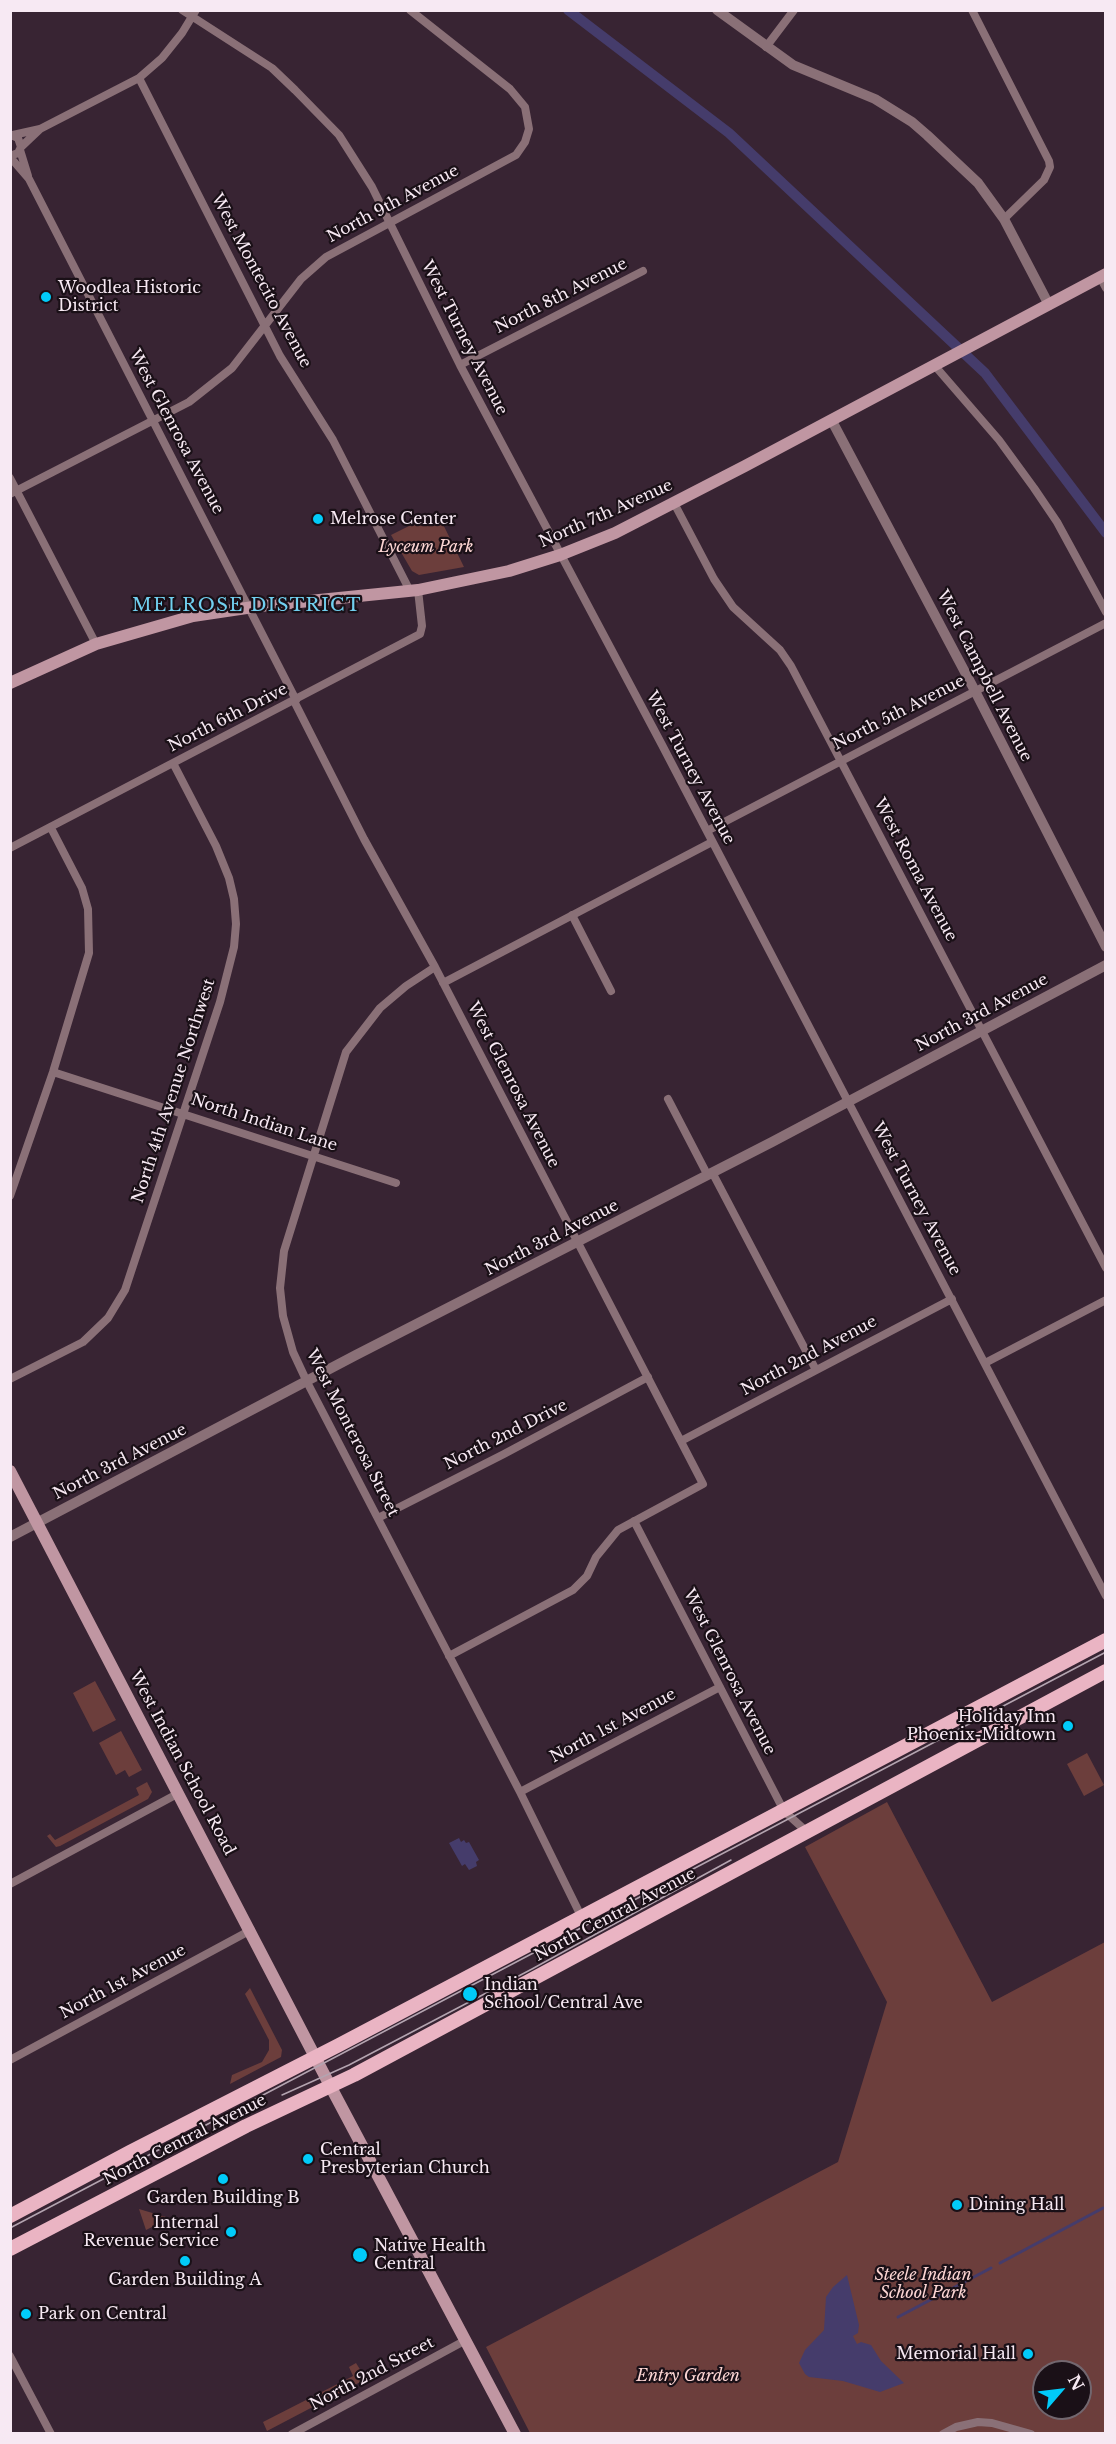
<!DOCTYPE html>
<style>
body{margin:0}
#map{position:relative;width:1116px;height:2444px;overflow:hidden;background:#382433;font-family:"Libre Baskerville",serif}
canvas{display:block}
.frame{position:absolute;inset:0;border:12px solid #f7e9f3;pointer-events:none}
.north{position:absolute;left:1032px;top:2360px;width:60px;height:60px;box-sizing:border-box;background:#1a1017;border:2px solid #72676f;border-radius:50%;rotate:62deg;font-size:16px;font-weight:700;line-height:24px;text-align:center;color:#f7e9f3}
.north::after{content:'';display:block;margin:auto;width:21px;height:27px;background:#01cbf9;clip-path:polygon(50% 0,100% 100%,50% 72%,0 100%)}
</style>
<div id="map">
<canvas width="1116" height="2444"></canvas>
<div class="frame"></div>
<div class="north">N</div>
</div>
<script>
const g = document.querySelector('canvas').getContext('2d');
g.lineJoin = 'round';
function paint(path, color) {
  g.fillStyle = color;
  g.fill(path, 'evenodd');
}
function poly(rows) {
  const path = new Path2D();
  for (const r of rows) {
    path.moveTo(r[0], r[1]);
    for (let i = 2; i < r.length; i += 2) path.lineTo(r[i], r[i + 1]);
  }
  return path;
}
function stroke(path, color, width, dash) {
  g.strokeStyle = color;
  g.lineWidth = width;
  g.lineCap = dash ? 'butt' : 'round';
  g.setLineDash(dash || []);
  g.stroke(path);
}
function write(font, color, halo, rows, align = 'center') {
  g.font = font + ' "Libre Baskerville",serif';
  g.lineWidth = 4.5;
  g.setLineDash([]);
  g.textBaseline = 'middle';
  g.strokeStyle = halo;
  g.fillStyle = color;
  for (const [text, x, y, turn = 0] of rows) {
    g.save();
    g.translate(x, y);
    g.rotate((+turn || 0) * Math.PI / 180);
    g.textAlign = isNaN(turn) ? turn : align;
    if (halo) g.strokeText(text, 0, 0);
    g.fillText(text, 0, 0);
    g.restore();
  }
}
paint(poly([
 [437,512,464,567,419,575,412,571,391,535],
 [95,1681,116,1720,93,1732,73,1693],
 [121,1731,142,1770,129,1777,125,1770,116,1775,99,1743],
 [1087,1753,1104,1785,1084,1796,1067,1764],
 [147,1782,152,1792,148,1799,60,1846,56,1847,47,1836,50,1834,55,1840,139,1795,136,1788],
 [887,1802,992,2002,1105,1942,1105,2433,530,2433,486,2347,838,2162,887,2002,805,1847],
 [1044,2372,1080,2372,1080,2408,1044,2408],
 [250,1988,282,2050,281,2057,230,2084,232,2075,262,2062,269,2050,269,2040,245,1994],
 [139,2209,176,2220,161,2228,158,2224,146,2230],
 [356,2363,366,2379,267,2431,263,2422,353,2376,349,2367]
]), '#6c3e3c');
paint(poly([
 [459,1838,461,1842,464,1840,466,1843,469,1842,479,1860,476,1862,477,1866,469,1870,465,1864,462,1866,449,1843],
 [847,2275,859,2325,858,2333,853,2336,857,2344,861,2342,871,2345,881,2361,904,2383,880,2392,843,2381,809,2377,805,2374,799,2363,805,2350,824,2330,826,2297,833,2287]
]), '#453c6b');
stroke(poly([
 [1000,2263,1103,2208],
 [898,2317,991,2268]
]), '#453c6b', 3);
stroke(poly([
 [568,10,729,133,985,373,1106,533]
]), '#453c6b', 10);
stroke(poly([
 [182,10,272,68,295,90,339,135,372,187,460,365,661,743,1106,1596],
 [972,10,1049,161,1050,167,1044,180,1004,219],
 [766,47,794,10],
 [139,78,280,356,333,440,410,591],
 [13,135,40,129,139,78,162,58,182,33,196,10],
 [21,147,40,129],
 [20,150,28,176],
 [10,156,18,153,21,147,18,138,11,135],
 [10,157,29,179,296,700],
 [1100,277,1106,288],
 [460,365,643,271],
 [935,366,999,440,1034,488,1057,522,1106,612],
 [10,478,96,644],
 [10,494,189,402,232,368,301,279,326,257,516,155,525,142,529,129,525,107,510,89,410,10],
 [674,503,714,579,733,607,780,650,791,666,1106,1268],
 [294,701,364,839,435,967,703,1484,618,1530,596,1557,587,1576,573,1590,449,1656],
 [707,831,1106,623],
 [10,848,420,634,422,626,418,590],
 [572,915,611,991],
 [435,967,406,986,380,1008,346,1052,284,1251,280,1288,283,1316,293,1352,307,1382,520,1792,581,1916],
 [443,983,712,842],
 [53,1072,396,1183],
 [668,1099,707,1174],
 [712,1172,816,1370],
 [10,1196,53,1072,89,953,88,909,82,888,51,828],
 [985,1363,1106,1300],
 [10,1379,83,1342,108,1318,125,1290,220,1002,234,947,236,924,234,899,229,878,216,846,173,763],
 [681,1441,952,1299],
 [378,1518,504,1454,648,1377],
 [634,1521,784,1811,806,1831],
 [520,1792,720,1687],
 [10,1884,179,1793],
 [10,2060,251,1930],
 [10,2356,51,2434],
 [292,2434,466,2340],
 [943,2434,956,2427,978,2422,992,2423,1031,2434]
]), '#8a7077', 8);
stroke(poly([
 [717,10,793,65,875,99,912,122,927,135,978,183,1004,219,1049,305],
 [832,421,975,691,1106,947],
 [10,1537,356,1355,772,1142,1106,965]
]), '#8a7077', 10);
stroke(poly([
 [10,683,96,644,193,616,260,606,418,590,509,571,560,555,615,533,745,466,1106,274],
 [10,1471,325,2076,515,2434]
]), '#c096a2', 12);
stroke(poly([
 [10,2216,130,2152,339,2045,1106,1640],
 [10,2249,246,2126,354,2075,1106,1671]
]), '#eab4c3', 14);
stroke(poly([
 [282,2095,349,2065,532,1969,731,1860],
 [10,2228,1106,1652]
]), '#b4a4b0', 1.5);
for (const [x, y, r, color] of [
 [46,297,6,"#01cbf9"],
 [318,519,6,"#01cbf9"],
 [1068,1726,6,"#01cbf9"],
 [470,1994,8,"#01cbf9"],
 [308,2159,6,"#01cbf9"],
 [223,2179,6,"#01cbf9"],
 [957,2205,6,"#01cbf9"],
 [231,2232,6,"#01cbf9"],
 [360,2255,8,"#01cbf9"],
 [185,2261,6,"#01cbf9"],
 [26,2314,6,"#01cbf9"],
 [1028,2354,6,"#01cbf9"]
]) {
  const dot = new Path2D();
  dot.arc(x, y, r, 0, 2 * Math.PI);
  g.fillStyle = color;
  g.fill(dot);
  stroke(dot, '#1a1017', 2);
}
write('16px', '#f7e9f3', '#1a1017', [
 ["North 9th Avenue",393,204,-28],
 ["West Montecito Avenue",261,281,62],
 ["North 8th Avenue",561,296,-27],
 ["West Turney Avenue",464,338,63],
 ["West Glenrosa Avenue",176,432,62],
 ["North 7th Avenue",606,514,-24],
 ["West Campbell Avenue",984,676,63],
 ["North 5th Avenue",899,713,-27],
 ["North 6th Drive",228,718,-27],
 ["West Turney Avenue",690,768,62],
 ["West Roma Avenue",915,870,62],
 ["North 3rd Avenue",982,1013,-28],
 ["West Glenrosa Avenue",513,1085,63],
 ["North 4th Avenue Northwest",174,1091,-72],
 ["North Indian Lane",264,1123,18],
 ["West Turney Avenue",916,1199,62],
 ["North 3rd Avenue",552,1238,-27],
 ["North 2nd Avenue",809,1356,-28],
 ["West Monterosa Street",352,1433,63],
 ["North 2nd Drive",506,1435,-27],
 ["North 3rd Avenue",120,1462,-27],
 ["West Glenrosa Avenue",729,1672,63],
 ["North 1st Avenue",613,1726,-28],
 ["West Indian School Road",182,1763,62],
 ["North Central Avenue",615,1915,-28],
 ["North 1st Avenue",123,1982,-28],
 ["North Central Avenue",185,2140,-27],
 ["North 2nd Street",372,2374,-28]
]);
write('16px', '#f7e9f3', '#1a1017', [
 ["Woodlea Historic",58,288],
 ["District",58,306],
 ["Melrose Center",330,519],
 ["Holiday Inn",1056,1717,"right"],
 ["Phoenix-Midtown",1056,1735,"right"],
 ["Indian",484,1985],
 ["School/Central Ave",484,2003],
 ["Central",320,2150],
 ["Presbyterian Church",320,2168],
 ["Garden Building B",223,2198,"center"],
 ["Dining Hall",969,2205],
 ["Internal",219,2223,"right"],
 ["Revenue Service",219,2241,"right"],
 ["Native Health",374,2246],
 ["Central",374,2264],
 ["Garden Building A",185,2280,"center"],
 ["Park on Central",38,2314],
 ["Memorial Hall",1016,2354,"right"]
], 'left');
write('italic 16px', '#fdd6d4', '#1a1017', [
 ["Lyceum Park",426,547],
 ["Steele Indian",923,2275],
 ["School Park",923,2293],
 ["Entry Garden",688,2376]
]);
g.letterSpacing = '1.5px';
write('18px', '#71d0f0', '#1a1017', [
 ["MELROSE DISTRICT",247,606]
]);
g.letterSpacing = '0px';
</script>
